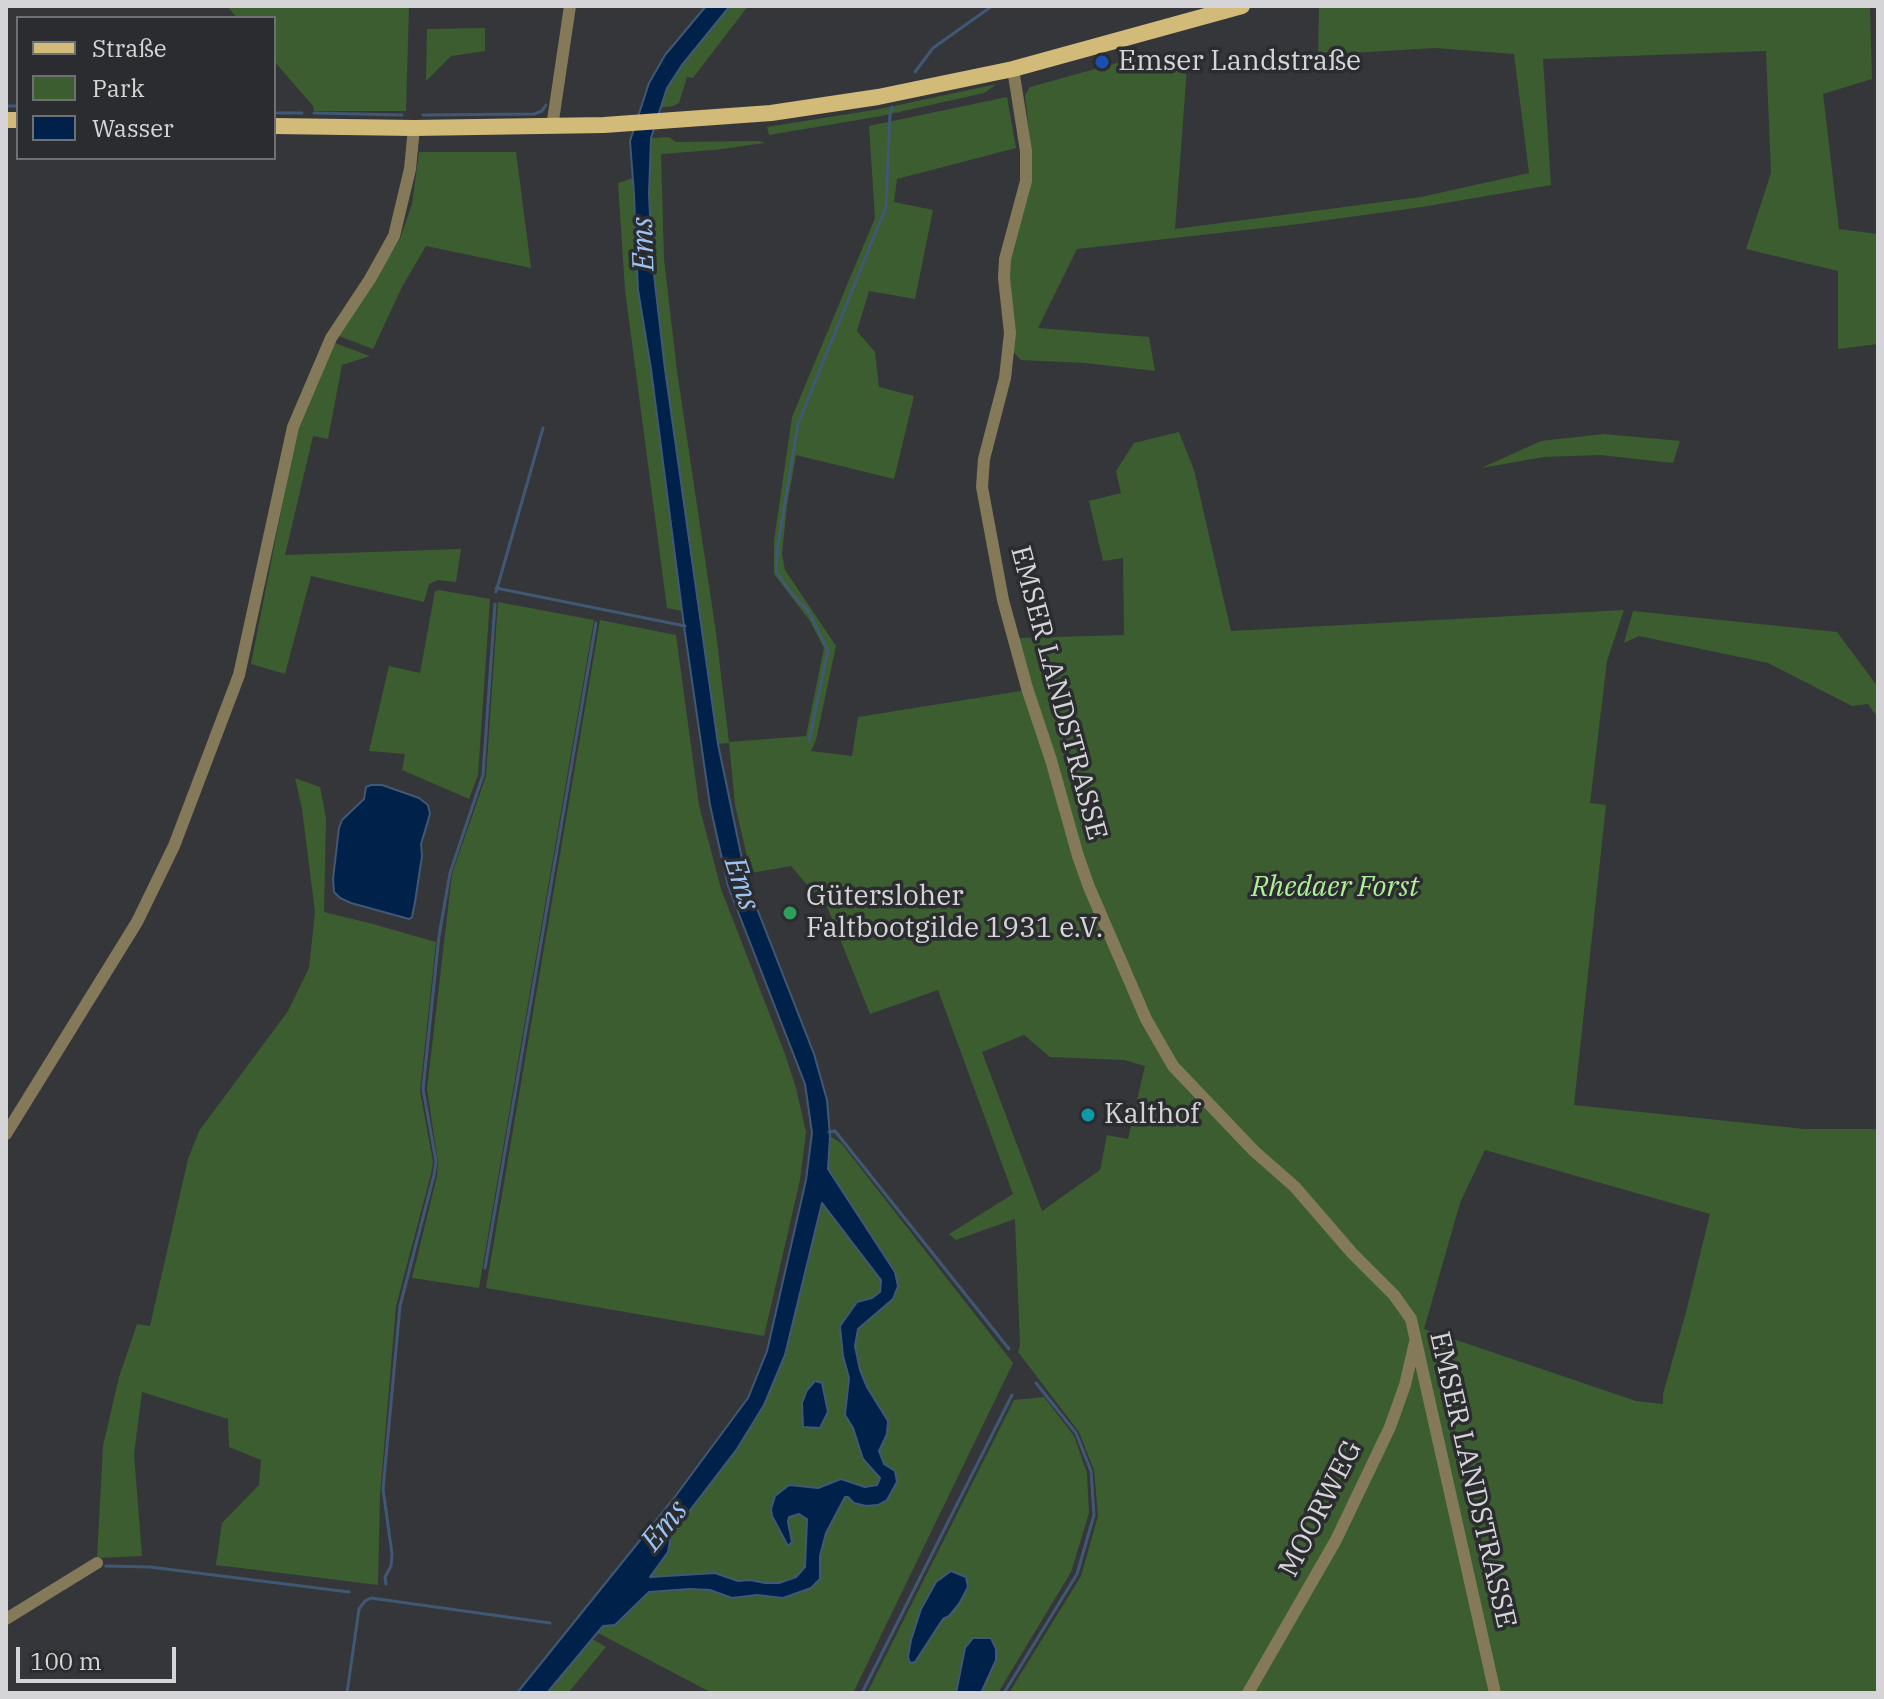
<!DOCTYPE html>
<meta charset="utf-8">
<style>
body{margin:0}
#map{position:relative;width:1884px;height:1699px;overflow:hidden;background:#353639;font-family:"IBM Plex Serif",serif}
canvas{display:block}
.frame{position:absolute;inset:0;border:8px solid #d5d5d7;pointer-events:none}
.legend{position:absolute;left:16px;top:16px;width:260px;height:144px;box-sizing:border-box;background:#2b2c2f;border:2px solid #6f7072;margin:0;padding:10px 14px;list-style:none;font-size:24px;color:#d5d5d7}
.legend li{display:flex;align-items:center;gap:16px;height:40px}
.legend b{width:40px;border:2px solid #6f7072}
.scale{position:absolute;left:16px;top:1647px;width:160px;height:36px;box-sizing:border-box;border:4px solid #d5d5d7;border-top:0;padding-left:10px;font-size:24px;line-height:28px;white-space:nowrap;color:#d5d5d7;-webkit-text-stroke:6px #2b2c2f;paint-order:stroke}
</style>
<div id="map">
<canvas width="1884" height="1699"></canvas>
<div class="frame"></div>
<ul class="legend">
<li><b style="height:10px;background:#d2ba78"></b>Straße</li>
<li><b style="height:22px;background:#3c5d30"></b>Park</li>
<li><b style="height:22px;background:#00224a"></b>Wasser</li>
</ul>
<div class="scale">100 m</div>
</div>
<script>
const g = document.querySelector('canvas').getContext('2d');
g.lineJoin = 'round';
function paint(path, color) {
  g.fillStyle = color;
  g.fill(path, 'evenodd');
}
function poly(rows) {
  const path = new Path2D();
  for (const r of rows) {
    path.moveTo(r[0], r[1]);
    for (let i = 2; i < r.length; i += 2) path.lineTo(r[i], r[i + 1]);
  }
  return path;
}
function stroke(path, color, width, dash) {
  g.strokeStyle = color;
  g.lineWidth = width;
  g.lineCap = dash ? 'butt' : 'round';
  g.setLineDash(dash || []);
  g.stroke(path);
}
function write(font, color, halo, rows, align = 'center') {
  g.font = font + ' "IBM Plex Serif",serif';
  g.lineWidth = 7;
  g.setLineDash([]);
  g.textBaseline = 'middle';
  g.strokeStyle = halo;
  g.fillStyle = color;
  for (const [text, x, y, turn = 0] of rows) {
    g.save();
    g.translate(x, y);
    g.rotate((+turn || 0) * Math.PI / 180);
    g.textAlign = isNaN(turn) ? turn : align;
    if (halo) g.strokeText(text, 0, 0);
    g.fillText(text, 0, 0);
    g.restore();
  }
}
paint(poly([
 [227,6,409,6,406,111,314,111,313,106,274,61,274,18,237,18],
 [730,6,748,6,693,78,687,77,679,103,673,106,660,108,667,88,682,65],
 [1319,6,1870,6,1872,79,1823,94,1839,229,1878,234,1878,344,1838,349,1838,271,1746,249,1771,173,1766,51,1543,59,1551,185,1422,207,1299,224,1077,249,1038,328,1149,337,1155,371,1085,363,1021,360,1013,352,1009,279,1010,260,1031,150,1025,95,1030,87,1135,58,1188,54,1175,229,1421,197,1529,173,1514,54,1435,48,1318,55],
 [485,28,485,51,451,56,426,81,427,29],
 [997,84,984,93,881,116,769,135,767,127,880,109],
 [1007,97,1016,148,897,179,894,202,933,210,915,299,869,291,857,331,875,352,879,387,914,396,894,479,796,455,787,505,782,554,785,570,836,646,816,740,811,751,852,756,858,717,1033,689,1017,638,1124,635,1123,558,1103,561,1089,501,1121,493,1116,471,1134,443,1179,432,1194,470,1231,631,1624,610,1607,661,1590,803,1606,805,1574,1105,1804,1129,1878,1129,1878,1693,1009,1693,1081,1576,1098,1516,1094,1470,1079,1432,1018,1352,1020,1345,1015,1219,956,1240,949,1234,1013,1194,938,990,870,1014,828,909,791,866,751,873,735,805,729,743,718,744,665,369,652,258,649,194,651,138,669,137,676,142,759,141,765,143,714,150,661,154,664,259,677,371,716,633,729,742,806,736,824,648,810,621,774,574,774,541,792,417,875,218,869,126],
 [1024,1035,1050,1057,1124,1060,1145,1066,1128,1139,1107,1135,1100,1170,1042,1211,982,1052],
 [1485,1150,1710,1214,1686,1312,1663,1394,1663,1404,1636,1401,1424,1329,1460,1203],
 [419,152,516,152,531,268,426,246,402,287,373,349,339,336,400,239,412,204],
 [633,178,638,290,651,369,682,611,667,608,625,290,618,183],
 [335,343,370,356,342,365,328,439,313,436,285,555,461,549,456,582,438,580,429,584,424,602,311,576,285,674,251,664,297,430],
 [1604,434,1680,441,1673,463,1600,455,1544,457,1481,468,1541,441],
 [439,590,490,599,478,775,469,799,402,770,405,754,369,751,389,666,420,673,435,591],
 [498,602,594,620,479,1288,412,1278,437,1176,438,1162,427,1089,452,874,486,776],
 [1633,611,1837,632,1878,687,1878,718,1868,704,1852,706,1768,663,1639,636,1624,643],
 [600,620,676,635,699,805,721,889,785,1054,796,1088,806,1132,800,1180,764,1336,486,1288],
 [295,778,320,787,326,818,324,912,373,924,436,942,420,1091,433,1162,431,1174,396,1306,380,1495,378,1585,216,1565,222,1523,259,1485,261,1460,229,1447,228,1419,142,1392,134,1454,142,1556,97,1558,103,1446,119,1377,137,1324,150,1326,188,1159,199,1131,288,1011,309,968,315,912,302,809],
 [830,1136,841,1143,1013,1363,853,1693,712,1693,598,1633,604,1626,636,1606,649,1592,689,1589,710,1590,732,1598,757,1595,783,1598,820,1579,820,1556,826,1533,845,1497,848,1497,855,1503,866,1506,878,1505,884,1464,879,1451,888,1421,867,1387,860,1370,855,1346,858,1329,874,1316,898,1286,895,1272,828,1169],
 [823,1202,881,1280,880,1292,872,1298,857,1302,843,1356,850,1378,845,1415,854,1428,863,1459,881,1478,877,1485,865,1487,842,1479,818,1488,789,1485,775,1496,791,1531,788,1522,789,1517,799,1514,807,1519,805,1567,796,1577,779,1583,765,1583,750,1580,738,1581,715,1573,649,1577,668,1552,671,1536,737,1449,764,1404,785,1355],
 [1044,1397,1074,1436,1087,1473,1089,1513,1071,1572,998,1693,867,1693,1014,1400],
 [592,1639,606,1647,568,1693,547,1693]
]), '#3c5d30');
const water = poly([
 [706,6,730,6,682,65,667,88,651,138,649,194,652,258,665,369,718,744,747,883,814,1054,827,1100,830,1136,828,1169,895,1272,898,1286,893,1299,858,1329,855,1346,860,1370,867,1387,888,1421,887,1434,879,1451,884,1464,895,1471,897,1482,887,1500,878,1505,866,1506,854,1503,848,1497,845,1497,826,1533,820,1556,820,1579,811,1588,783,1598,757,1595,732,1598,710,1590,690,1589,649,1592,615,1625,603,1626,547,1693,517,1693,674,1498,748,1398,767,1351,806,1180,812,1133,805,1084,728,886,710,805,684,626,651,369,638,290,634,194,630,141,649,83,665,55,706,6],
 [822,1203,881,1280,880,1292,872,1298,857,1302,840,1326,843,1356,849,1378,845,1415,853,1428,863,1459,880,1478,877,1485,865,1487,841,1479,818,1488,789,1485,775,1496,771,1509,772,1516,788,1546,792,1542,788,1522,789,1517,799,1514,807,1519,805,1567,796,1577,779,1583,765,1583,750,1580,738,1581,715,1573,650,1577,668,1552,671,1535,737,1449,764,1405,785,1355,822,1203],
 [371,785,382,785,419,798,428,805,430,814,421,844,422,856,415,902,412,917,409,919,351,903,340,898,334,892,333,879,339,828,342,820,364,799,366,787,371,785],
 [815,1381,822,1383,828,1412,820,1428,803,1427,802,1403,807,1390,815,1381],
 [951,1571,966,1577,968,1587,959,1604,949,1616,943,1619,915,1662,910,1663,908,1657,911,1640,921,1609,936,1582,951,1571],
 [973,1638,991,1638,996,1649,996,1660,981,1693,956,1693,965,1648,973,1638]
]);
paint(water, '#00224a');
stroke(water, '#405874', 2);
stroke(poly([
 [915,72,933,48,992,6],
 [6,106,18,106],
 [274,113,302,113],
 [314,113,402,115],
 [423,115,534,114,542,111,546,105],
 [496,588,685,626],
 [496,592,543,428],
 [809,741,828,650,809,612,791,593,776,571,778,544,798,424,886,207,890,114,892,107],
 [829,1132,835,1131,1009,1349],
 [485,1268,596,623],
 [106,1566,150,1567,349,1592],
 [386,1584,385,1577,391,1566,392,1554,383,1489,400,1306,434,1175,436,1161,423,1089,439,936,450,873,483,775,495,604],
 [347,1693,359,1609,365,1601,371,1598,550,1623],
 [862,1693,1012,1395],
 [1004,1693,1077,1574,1094,1515,1091,1471,1076,1433,1036,1383]
]), '#405874', 3);
stroke(poly([
 [1013,69,1026,151,1026,181,1005,259,1004,278,1010,333,1005,378,984,459,982,487,1003,600,1027,688,1051,760,1078,856,1089,887,1146,1019,1173,1066,1254,1151,1295,1187,1352,1253,1394,1295,1411,1319,1495,1693],
 [552,127,570,6],
 [6,1134,137,922,174,846,239,675,293,427,331,338,370,279,394,236,410,169,414,128],
 [6,1619,97,1563],
 [1248,1693,1336,1540,1390,1427,1405,1385,1415,1342]
]), '#847959', 12);
stroke(poly([
 [6,120,18,120],
 [274,126,414,128,604,125,771,113,878,97,1013,69,1242,6]
]), '#d2ba78', 16);
for (const [x, y, r, color] of [
 [1102,62,8,"#1a4fb4"],
 [790,913,8,"#2e9e5b"],
 [1088,1115,8,"#0f9aa8"]
]) {
  const dot = new Path2D();
  dot.arc(x, y, r, 0, 2 * Math.PI);
  g.fillStyle = color;
  g.fill(dot);
  stroke(dot, '#2b2c2f', 3);
}
write('28px', '#d5d5d7', '#2b2c2f', [
 ["Emser Landstraße",1118,62],
 ["Gütersloher",806,897],
 ["Faltbootgilde 1931 e.V.",806,929],
 ["Kalthof",1104,1115]
], 'left');
write('28px', '#d5d5d7', '#2b2c2f', [
 ["EMSER LANDSTRASSE",1058,693,75],
 ["EMSER LANDSTRASSE",1472,1480,77],
 ["MOORWEG",1321,1509,-63]
]);
write('italic 28px', '#aef096', '#2b2c2f', [
 ["Rhedaer Forst",1335,888]
]);
write('italic 30px', '#9cc3f3', '#2b2c2f', [
 ["Ems",644,244,-92],
 ["Ems",741,884,72],
 ["Ems",665,1526,-51]
]);
</script>
